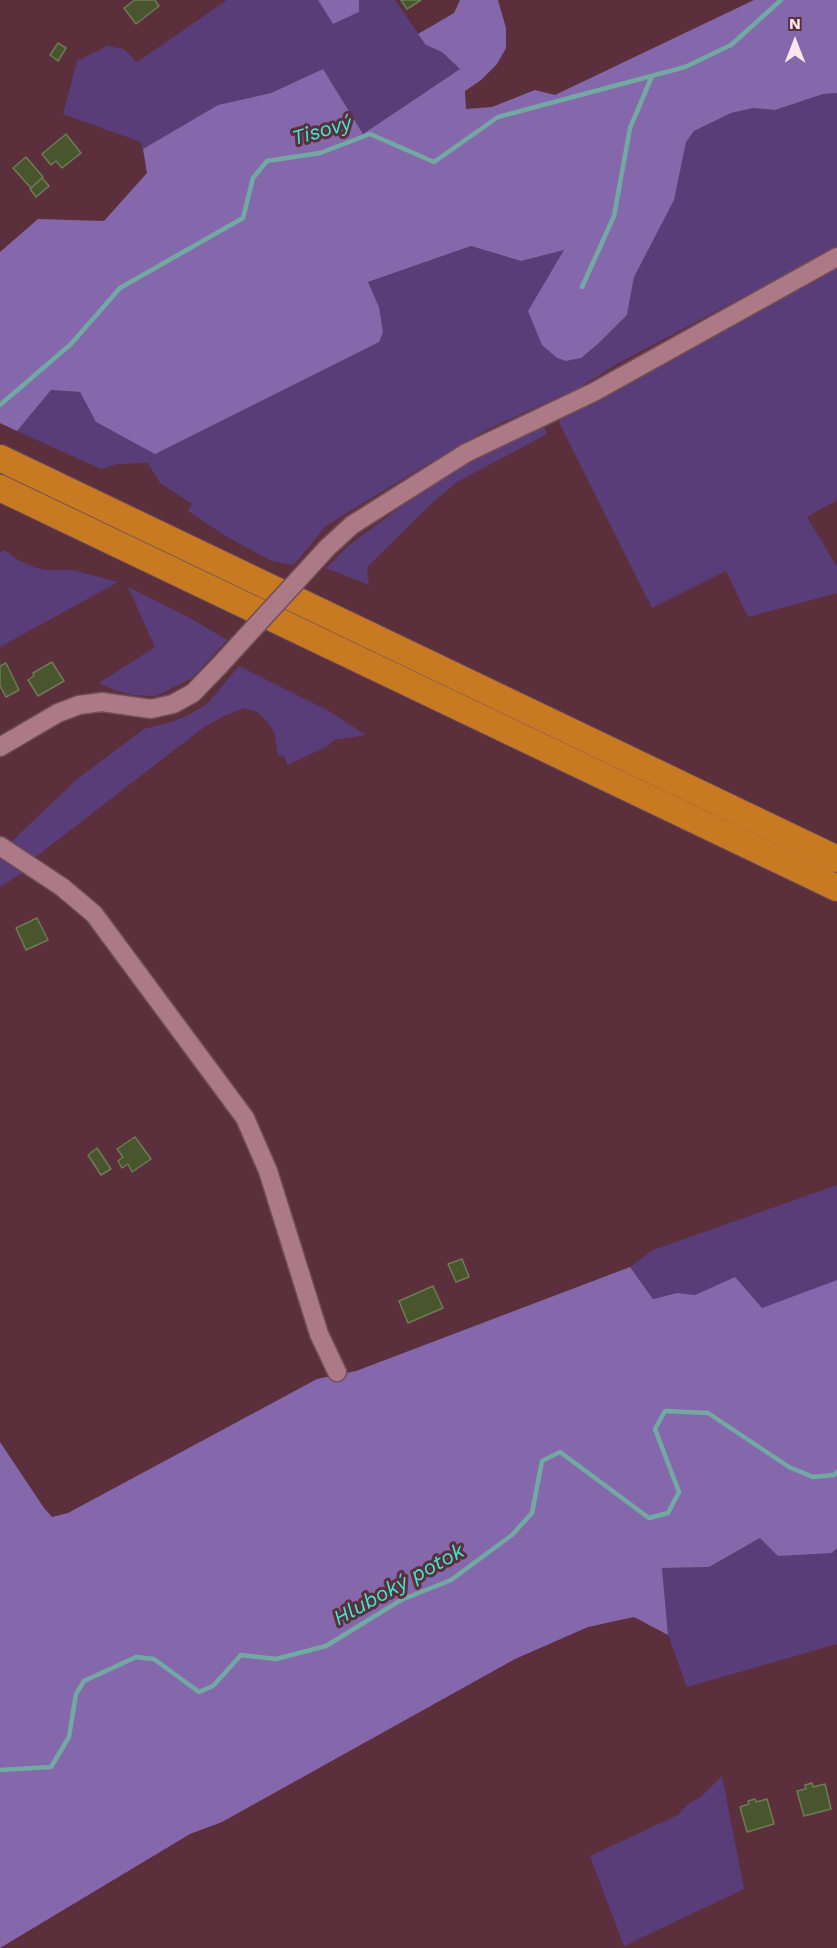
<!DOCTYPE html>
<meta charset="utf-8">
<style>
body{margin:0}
#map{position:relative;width:837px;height:1948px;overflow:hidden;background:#5b303c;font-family:"Work Sans",sans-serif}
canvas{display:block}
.north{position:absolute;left:765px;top:12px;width:60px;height:60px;-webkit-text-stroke:4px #5b303c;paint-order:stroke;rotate:0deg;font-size:16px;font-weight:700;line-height:24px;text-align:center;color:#fee7ec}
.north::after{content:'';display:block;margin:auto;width:21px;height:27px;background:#fee7ec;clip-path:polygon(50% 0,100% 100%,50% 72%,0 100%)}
</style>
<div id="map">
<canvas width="837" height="1948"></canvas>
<div class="north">N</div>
</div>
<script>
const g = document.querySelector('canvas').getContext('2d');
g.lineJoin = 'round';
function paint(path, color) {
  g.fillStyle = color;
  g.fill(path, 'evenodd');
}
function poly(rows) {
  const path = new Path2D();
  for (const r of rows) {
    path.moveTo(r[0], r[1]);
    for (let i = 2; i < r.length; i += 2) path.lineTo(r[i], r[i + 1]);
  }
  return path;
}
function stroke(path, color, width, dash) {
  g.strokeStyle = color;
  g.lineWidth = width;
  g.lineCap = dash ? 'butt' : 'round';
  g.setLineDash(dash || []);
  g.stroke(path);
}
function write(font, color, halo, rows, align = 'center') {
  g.font = font + ' "Work Sans",sans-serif';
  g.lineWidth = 6;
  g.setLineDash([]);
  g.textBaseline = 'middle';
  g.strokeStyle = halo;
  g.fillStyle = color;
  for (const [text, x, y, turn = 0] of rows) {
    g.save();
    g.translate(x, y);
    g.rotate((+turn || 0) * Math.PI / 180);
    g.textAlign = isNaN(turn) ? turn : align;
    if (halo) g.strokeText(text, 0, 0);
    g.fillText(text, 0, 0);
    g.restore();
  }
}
paint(poly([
 [227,0,318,0,333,24,359,12,359,0,395,0,426,45,442,52,460,69,363,134,323,69,271,93,218,105,143,149,141,142,63,114,77,61,107,46,124,49,137,62],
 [837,93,837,247,615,365,579,388,490,428,451,450,343,515,325,527,294,565,272,561,227,537,188,511,192,504,160,483,148,463,117,464,101,469,17,431,51,390,80,392,96,422,155,453,383,332,379,307,368,282,471,246,521,261,565,249,542,345,557,358,566,361,581,358,599,343,627,315,634,277,673,200,686,142,694,131,731,113,753,108,775,110,823,94],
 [837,266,837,500,807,517,837,567,837,593,748,617,726,571,652,608,559,422,562,417],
 [543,426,547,434,457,482,433,502,367,567,369,585,326,568,349,545,416,496,456,470],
 [5,550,18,560,36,568,46,570,72,570,118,582,0,647,0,553],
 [128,587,190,618,227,640,192,678,156,696,132,695,109,688,99,683,155,647],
 [239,666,327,710,366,735,334,740,326,747,287,765,285,757,278,755,274,732,266,720,257,712,245,708,224,716,204,727,33,859,9,844,76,780,144,729,168,723,189,715,207,704],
 [0,852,25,871,0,887],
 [837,1185,837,1280,762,1309,735,1278,695,1295,677,1293,653,1299,630,1267,653,1250],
 [760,1538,832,1553,837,1548,837,1644,687,1687,668,1635,662,1568,709,1567],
 [722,1776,744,1889,624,1946,590,1856,678,1815,688,1804,701,1797]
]), '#583d79');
paint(poly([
 [318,0,359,0,359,12,333,24],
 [460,0,498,0,506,28,506,48,497,64,481,80,465,91,466,109,492,107,535,90,555,95,754,0,837,0,837,93,823,94,775,110,753,108,731,113,694,131,686,142,674,200,634,277,627,315,599,343,581,358,566,361,557,358,542,345,528,311,564,250,521,261,471,246,368,282,379,307,383,332,379,342,155,454,96,422,80,392,51,390,17,431,0,423,0,252,38,219,104,221,147,173,143,149,218,105,271,93,323,69,363,134,460,69,442,52,426,45,418,34,454,13],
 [630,1267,653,1299,677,1293,695,1295,735,1277,762,1308,837,1280,837,1548,832,1553,778,1556,760,1538,709,1567,662,1568,668,1635,634,1617,588,1627,515,1659,222,1822,190,1834,0,1948,0,1442,44,1508,52,1517,68,1513,317,1379,356,1371]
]), '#8568ac');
stroke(poly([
 [582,287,614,216,630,128,652,76],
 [0,405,71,344,120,288,243,218,253,178,267,161,320,153,370,134,434,162,498,117,685,67,731,45,781,0],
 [0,1770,51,1767,69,1737,76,1694,84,1681,136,1657,154,1659,199,1692,213,1686,241,1655,276,1659,326,1646,401,1600,451,1580,512,1535,532,1513,542,1461,560,1452,649,1518,668,1513,679,1492,655,1429,665,1411,708,1413,789,1467,813,1477,834,1475,837,1472]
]), '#72a9a2', 4.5);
const building = poly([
 [135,0,155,0,159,6,136,24,124,8,135,0],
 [401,0,421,0,407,9,401,0],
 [58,43,66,48,58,61,50,55,58,43],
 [66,134,81,153,62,168,56,161,51,165,42,154,66,134],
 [26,157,43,177,31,188,13,168,26,157],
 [42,178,49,186,36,197,30,189,42,178],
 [52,662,64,681,38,696,28,680,34,676,33,673,52,662],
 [6,663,19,690,6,697,0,686,0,666,6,663],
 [37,918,48,940,26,950,16,928,37,918],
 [135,1137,151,1159,132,1172,128,1164,122,1168,118,1161,123,1157,117,1149,135,1137],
 [97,1148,111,1169,101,1175,88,1155,97,1148],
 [462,1259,469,1277,456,1282,448,1264,462,1259],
 [433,1286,443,1308,408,1323,399,1301,433,1286],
 [812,1783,813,1787,825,1784,831,1809,804,1816,797,1791,806,1789,805,1785,812,1783],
 [755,1799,756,1802,767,1799,774,1824,747,1832,740,1807,749,1804,748,1801,755,1799]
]);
paint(building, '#49552d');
stroke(building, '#6e7c52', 1.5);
const minor = poly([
 [327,548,352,525,466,453,594,392,837,257],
 [0,747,58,713,79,705,102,702,151,709,173,704,193,693,220,665],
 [0,846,62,887,94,914,245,1118,268,1171,319,1334,337,1372]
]);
const highway = poly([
 [0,458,837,859],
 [0,488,837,888]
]);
stroke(minor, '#704d57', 21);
stroke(highway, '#704d57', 28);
stroke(minor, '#ab7a86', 18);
stroke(highway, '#c87a22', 26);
const minorBridge = poly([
 [220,665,327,548]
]);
stroke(minorBridge, '#704d57', 21, []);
stroke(minorBridge, '#ab7a86', 18);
write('italic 21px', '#3de8d4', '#5b303c', [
 ["Tisový",322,131,-16],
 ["Hluboký potok",399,1585,-29]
]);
</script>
